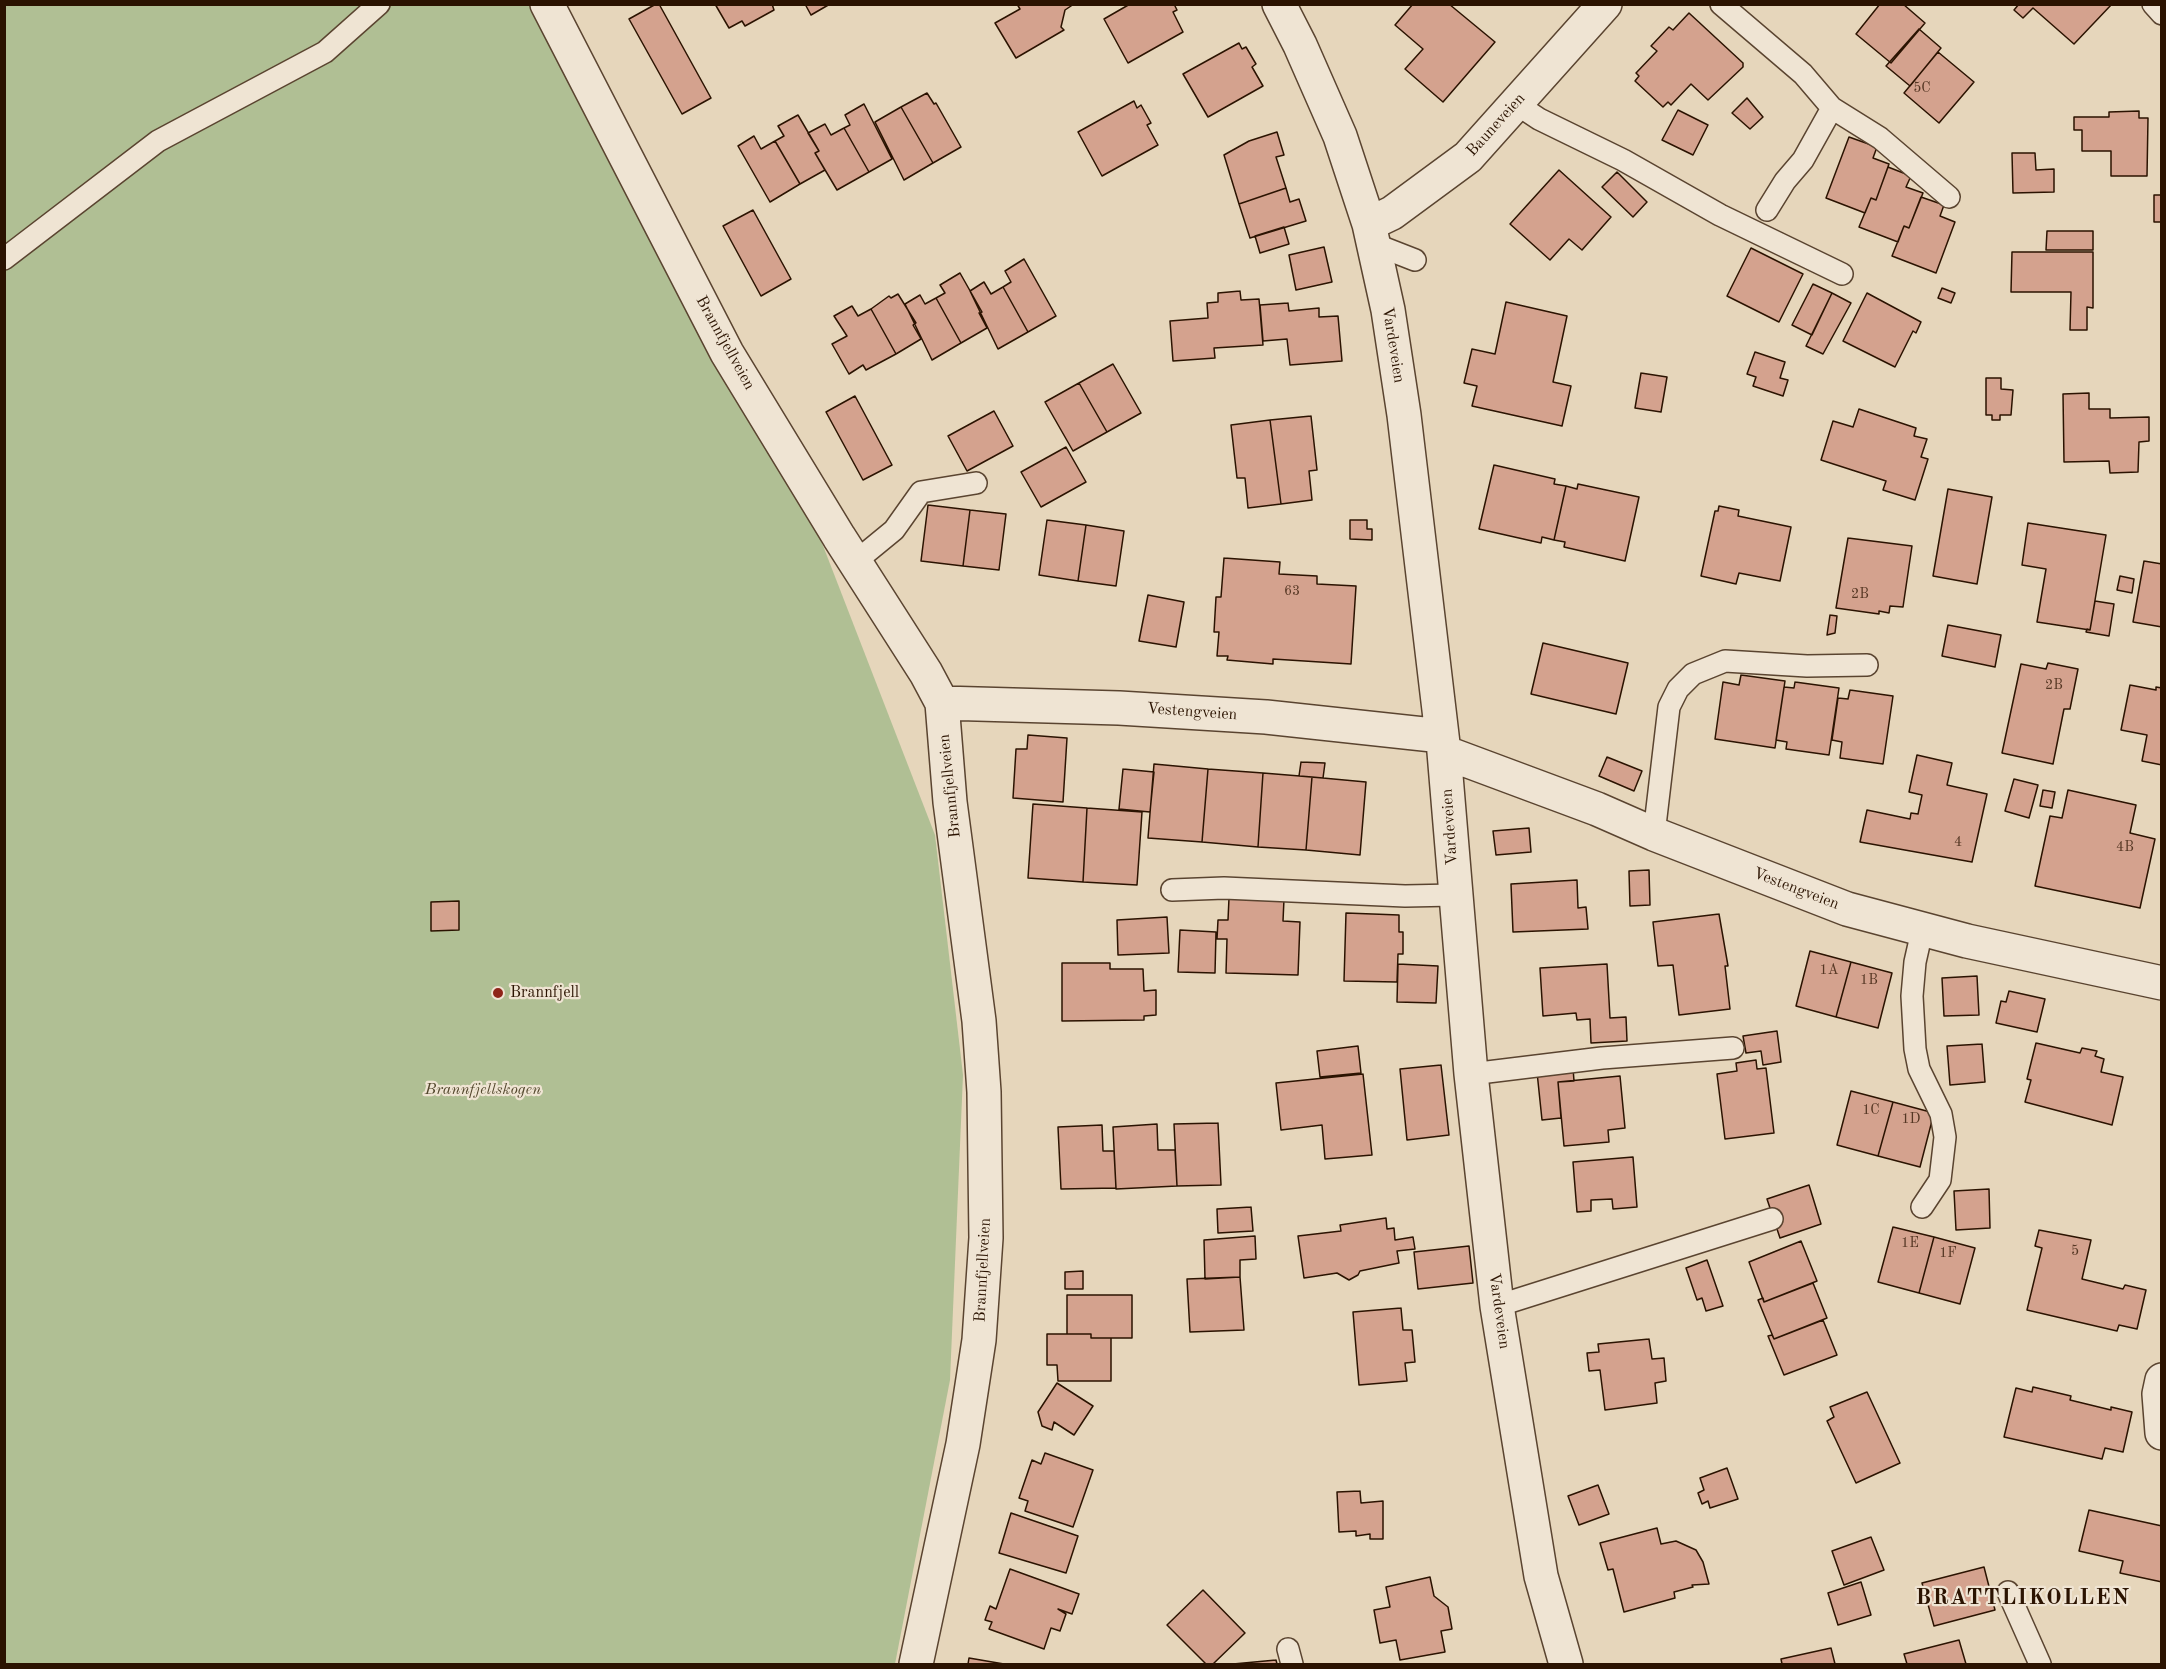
<!DOCTYPE html>
<style>
body{margin:0}
#map{position:relative;width:2166px;height:1669px;overflow:hidden;background:#e6d6bb;font-family:"Old Standard TT",serif}
canvas{display:block}
.frame{position:absolute;inset:0;border:6px solid #2b1301;pointer-events:none}
</style>
<div id="map">
<canvas width="2166" height="1669"></canvas>
<div class="frame"></div>
</div>
<script>
const g = document.querySelector('canvas').getContext('2d');
g.lineJoin = 'round';
function paint(path, color) {
  g.fillStyle = color;
  g.fill(path, 'evenodd');
}
function poly(rows) {
  const path = new Path2D();
  for (const r of rows) {
    path.moveTo(r[0], r[1]);
    for (let i = 2; i < r.length; i += 2) path.lineTo(r[i], r[i + 1]);
  }
  return path;
}
function stroke(path, color, width, dash) {
  g.strokeStyle = color;
  g.lineWidth = width;
  g.lineCap = dash ? 'butt' : 'round';
  g.setLineDash(dash || []);
  g.stroke(path);
}
function write(font, color, halo, rows, align = 'center') {
  g.font = font + ' "Old Standard TT",serif';
  g.lineWidth = 4.5;
  g.setLineDash([]);
  g.textBaseline = 'middle';
  g.strokeStyle = halo;
  g.fillStyle = color;
  for (const [text, x, y, turn = 0] of rows) {
    g.save();
    g.translate(x, y);
    g.rotate((+turn || 0) * Math.PI / 180);
    g.textAlign = isNaN(turn) ? turn : align;
    if (halo) g.strokeText(text, 0, 0);
    g.fillText(text, 0, 0);
    g.restore();
  }
}
paint(poly([
 [5,5,552,5,779,432,935,835,963,1075,950,1380,895,1664,5,1664]
]), '#b0bf94');
const building = poly([
 [656,4,659,4,711,98,682,114,629,19,656,4],
 [715,4,772,4,774,10,745,26,742,21,729,28,715,4],
 [805,4,830,4,811,15,805,4],
 [1017,4,1074,4,1065,10,1061,27,1064,30,1016,58,995,23,1020,9,1017,4],
 [1130,4,1174,4,1177,10,1173,12,1183,32,1128,63,1104,19,1130,4],
 [1413,4,1449,4,1495,42,1443,102,1405,69,1423,49,1395,25,1413,4],
 [1880,4,1903,4,1925,23,1891,63,1856,34,1880,4],
 [2019,4,2112,4,2074,44,2033,8,2023,18,2014,10,2019,4],
 [1689,13,1743,63,1743,67,1708,100,1691,84,1671,105,1668,102,1663,107,1635,81,1639,76,1636,73,1657,51,1651,46,1669,27,1673,30,1689,13],
 [1919,29,1941,48,1910,86,1886,66,1919,29],
 [1239,43,1242,49,1246,47,1256,64,1252,67,1263,86,1208,117,1183,74,1239,43],
 [1938,52,1974,82,1939,123,1904,93,1938,52],
 [927,93,934,104,936,103,961,147,933,163,901,107,927,93],
 [1747,98,1763,117,1750,129,1732,113,1747,98],
 [1134,101,1137,108,1141,105,1151,123,1147,125,1158,145,1102,176,1078,132,1134,101],
 [864,104,892,159,869,172,844,128,850,125,845,115,864,104],
 [901,107,933,163,904,180,875,122,901,107],
 [1678,110,1708,125,1693,155,1662,140,1678,110],
 [2139,111,2139,118,2148,118,2147,176,2111,176,2111,151,2082,151,2082,130,2074,130,2074,117,2109,117,2109,112,2139,111],
 [798,115,819,151,815,153,825,170,800,184,775,141,784,136,778,126,798,115],
 [825,124,831,135,844,128,869,172,837,190,815,153,819,151,808,133,825,124],
 [1277,132,1284,155,1276,157,1286,188,1239,204,1224,155,1249,141,1277,132],
 [754,136,761,149,775,141,800,184,770,202,738,146,754,136],
 [1849,137,1877,147,1873,158,1889,164,1876,200,1871,198,1865,213,1826,198,1849,137],
 [2012,153,2035,153,2036,170,2054,169,2054,192,2013,193,2012,153],
 [1888,167,1911,176,1906,187,1923,193,1909,228,1904,226,1898,242,1859,227,1871,198,1876,200,1888,167],
 [1559,170,1611,217,1582,250,1569,239,1550,260,1510,224,1559,170],
 [1617,172,1647,202,1633,217,1602,187,1617,172],
 [1286,188,1290,202,1299,199,1306,221,1250,238,1239,204,1286,188],
 [2154,195,2162,195,2162,222,2154,222,2154,195],
 [1921,197,1944,205,1940,216,1955,222,1936,273,1892,256,1904,226,1909,228,1921,197],
 [753,210,791,279,761,296,723,226,753,210],
 [1284,227,1289,244,1260,253,1255,236,1284,227],
 [2047,231,2093,231,2093,250,2046,250,2047,231],
 [1324,247,1332,282,1296,290,1289,255,1324,247],
 [1751,248,1803,274,1779,322,1727,296,1751,248],
 [2012,252,2093,252,2093,308,2087,307,2087,330,2070,330,2071,292,2011,292,2012,252],
 [1024,259,1056,316,1028,332,1003,287,1011,282,1005,271,1024,259],
 [960,273,982,312,979,313,987,328,961,343,936,298,945,293,940,285,960,273],
 [984,282,991,294,1003,287,1028,332,998,349,970,291,984,282],
 [1813,284,1832,293,1812,335,1792,325,1813,284],
 [1942,288,1955,293,1951,303,1938,298,1942,288],
 [1240,291,1241,300,1259,299,1263,345,1214,348,1215,358,1173,361,1170,321,1208,318,1207,303,1218,302,1218,293,1240,291],
 [1832,293,1851,303,1823,354,1806,346,1832,293],
 [1867,293,1921,322,1916,333,1913,331,1895,367,1843,341,1867,293],
 [898,294,916,323,913,325,921,339,896,354,871,309,889,296,891,298,898,294],
 [920,295,925,304,936,298,961,343,932,360,905,304,920,295],
 [1506,302,1567,316,1553,382,1571,386,1562,426,1472,406,1477,386,1464,383,1472,349,1495,354,1506,302],
 [1288,303,1289,311,1319,308,1319,317,1338,316,1342,361,1290,365,1287,339,1263,341,1260,305,1288,303],
 [852,306,858,316,871,309,896,354,866,370,863,365,849,374,832,344,847,336,834,316,852,306],
 [1755,352,1785,362,1780,378,1788,380,1783,396,1753,386,1756,377,1747,374,1755,352],
 [1113,364,1141,413,1107,432,1079,383,1113,364],
 [1641,373,1667,377,1661,412,1635,408,1641,373],
 [1986,378,2001,378,2001,389,2013,390,2011,415,2000,415,2000,420,1992,420,1992,415,1986,415,1986,378],
 [1079,383,1107,432,1073,451,1045,402,1079,383],
 [2089,393,2089,409,2110,409,2110,418,2149,417,2149,441,2139,442,2138,472,2110,473,2109,461,2064,462,2063,394,2089,393],
 [855,396,892,465,863,480,826,412,855,396],
 [1859,409,1916,428,1914,436,1927,439,1921,457,1928,459,1915,500,1883,490,1886,481,1821,460,1833,421,1853,427,1859,409],
 [994,411,1013,446,967,471,948,436,994,411],
 [1311,416,1317,470,1309,471,1312,500,1281,504,1270,420,1311,416],
 [1270,420,1281,504,1248,508,1245,478,1237,478,1231,425,1270,420],
 [1066,447,1086,482,1041,507,1021,472,1066,447],
 [1494,465,1555,479,1554,484,1566,486,1554,540,1542,537,1541,543,1479,529,1494,465],
 [1578,484,1639,497,1625,561,1564,547,1565,542,1554,540,1566,486,1577,489,1578,484],
 [1948,489,1992,497,1977,584,1933,576,1948,489],
 [928,505,970,510,963,566,921,561,928,505],
 [1719,506,1739,510,1738,516,1791,527,1780,581,1739,573,1736,584,1701,576,1715,511,1718,511,1719,506],
 [970,510,1006,514,999,570,963,566,970,510],
 [1047,520,1086,525,1078,581,1039,575,1047,520],
 [1350,520,1367,520,1367,529,1372,529,1372,540,1350,539,1350,520],
 [2028,523,2106,535,2090,630,2037,622,2046,569,2022,565,2028,523],
 [1086,525,1124,531,1116,586,1078,581,1086,525],
 [1848,538,1912,546,1903,607,1890,606,1889,613,1879,611,1879,614,1836,608,1848,538],
 [1224,558,1280,562,1279,574,1317,576,1317,584,1356,586,1351,664,1273,659,1273,664,1227,660,1228,656,1217,656,1219,632,1214,632,1216,597,1221,597,1224,558],
 [2144,561,2162,564,2162,627,2133,622,2144,561],
 [2120,576,2134,579,2132,593,2117,590,2120,576],
 [1148,595,1184,602,1176,647,1139,641,1148,595],
 [2095,601,2114,604,2109,636,2086,632,2087,629,2090,630,2095,601],
 [1830,615,1837,616,1835,633,1827,635,1830,615],
 [1948,625,2001,635,1995,667,1942,656,1948,625],
 [1543,643,1628,663,1616,714,1531,694,1543,643],
 [2048,663,2078,669,2070,709,2064,709,2053,764,2002,753,2021,664,2046,669,2048,663],
 [1741,675,1785,681,1775,748,1715,739,1723,682,1739,685,1741,675],
 [1795,682,1839,688,1829,755,1786,749,1787,742,1776,740,1784,687,1794,688,1795,682],
 [2130,685,2156,690,2156,687,2162,688,2162,765,2142,761,2147,735,2121,730,2130,685],
 [1850,690,1893,696,1883,764,1840,758,1842,742,1832,740,1838,698,1848,699,1850,690],
 [1028,735,1067,738,1063,802,1013,798,1016,749,1027,749,1028,735],
 [1917,755,1952,763,1947,785,1987,794,1972,862,1860,842,1867,810,1910,819,1911,813,1918,814,1922,795,1909,792,1917,755],
 [1607,757,1642,771,1634,791,1599,776,1607,757],
 [1301,762,1325,763,1323,778,1299,776,1301,762],
 [1154,764,1208,769,1202,842,1148,838,1154,764],
 [1123,769,1154,772,1150,812,1119,809,1123,769],
 [1208,769,1263,773,1258,847,1202,842,1208,769],
 [1263,773,1312,777,1306,850,1258,847,1263,773],
 [1312,777,1366,782,1360,855,1306,850,1312,777],
 [2014,779,2038,785,2029,818,2005,811,2014,779],
 [2043,790,2055,792,2052,808,2040,806,2043,790],
 [2068,790,2136,805,2130,833,2155,839,2140,908,2035,886,2050,816,2062,818,2068,790],
 [1033,804,1087,808,1083,882,1028,878,1033,804],
 [1087,808,1142,812,1137,885,1083,882,1087,808],
 [1529,828,1531,852,1496,855,1493,831,1529,828],
 [1649,870,1650,905,1630,906,1629,871,1649,870],
 [1577,880,1578,908,1586,907,1588,929,1513,932,1511,884,1577,880],
 [1229,898,1284,899,1283,921,1300,922,1298,975,1226,973,1227,939,1217,939,1218,920,1228,920,1229,898],
 [459,901,459,930,431,931,431,902,459,901],
 [1346,913,1399,915,1399,932,1403,932,1403,954,1398,954,1397,982,1344,981,1346,913],
 [1719,914,1728,966,1725,966,1730,1009,1679,1015,1673,965,1658,966,1653,922,1719,914],
 [1167,917,1169,953,1118,955,1117,920,1167,917],
 [1180,930,1216,932,1215,973,1178,972,1180,930],
 [1810,951,1851,962,1836,1017,1796,1006,1810,951],
 [1851,962,1892,973,1878,1028,1836,1017,1851,962],
 [1062,963,1110,963,1110,969,1143,969,1144,991,1156,990,1156,1015,1144,1016,1144,1020,1062,1021,1062,963],
 [1398,964,1438,966,1436,1003,1397,1002,1398,964],
 [1607,964,1610,1018,1626,1017,1627,1041,1591,1043,1590,1019,1577,1020,1576,1013,1543,1016,1540,968,1607,964],
 [1977,976,1979,1015,1944,1016,1942,978,1977,976],
 [2009,991,2045,999,2037,1032,1996,1023,2001,1001,2006,1002,2009,991],
 [1777,1031,1781,1062,1763,1065,1761,1051,1746,1053,1743,1036,1777,1031],
 [2036,1043,2080,1053,2082,1048,2097,1051,2095,1056,2104,1059,2101,1072,2123,1077,2112,1125,2025,1102,2031,1080,2027,1079,2036,1043],
 [1982,1044,1985,1082,1950,1085,1947,1046,1982,1044],
 [1358,1046,1361,1073,1320,1077,1317,1051,1358,1046],
 [1756,1060,1757,1069,1766,1068,1774,1133,1725,1139,1717,1074,1737,1071,1736,1063,1756,1060],
 [1441,1065,1449,1135,1407,1140,1400,1069,1441,1065],
 [1573,1068,1574,1081,1558,1082,1561,1118,1542,1120,1537,1072,1573,1068],
 [1363,1074,1372,1155,1325,1159,1322,1125,1281,1130,1276,1083,1363,1074],
 [1620,1076,1625,1128,1608,1130,1609,1142,1564,1146,1558,1082,1620,1076],
 [1851,1091,1893,1102,1878,1156,1837,1145,1851,1091],
 [1893,1102,1934,1113,1920,1167,1878,1156,1893,1102],
 [1218,1123,1221,1185,1177,1186,1174,1124,1218,1123],
 [1157,1124,1158,1150,1175,1150,1177,1186,1116,1189,1113,1127,1157,1124],
 [1102,1125,1103,1151,1114,1151,1116,1188,1061,1189,1058,1127,1102,1125],
 [1633,1157,1637,1207,1613,1209,1612,1199,1591,1200,1591,1211,1577,1212,1573,1162,1633,1157],
 [1809,1185,1821,1224,1780,1238,1767,1199,1809,1185],
 [1989,1189,1990,1228,1956,1230,1954,1191,1989,1189],
 [1251,1207,1253,1231,1218,1233,1217,1209,1251,1207],
 [1386,1218,1387,1229,1394,1228,1395,1240,1413,1237,1415,1249,1397,1251,1399,1263,1360,1271,1358,1275,1349,1280,1337,1273,1304,1278,1298,1236,1341,1231,1340,1225,1386,1218],
 [1893,1227,1934,1237,1919,1293,1878,1282,1893,1227],
 [2039,1230,2091,1240,2082,1279,2123,1289,2125,1285,2146,1290,2137,1329,2119,1325,2117,1331,2027,1310,2042,1248,2035,1246,2039,1230],
 [1255,1236,1256,1259,1240,1260,1240,1277,1205,1279,1204,1240,1255,1236],
 [1934,1237,1975,1248,1960,1304,1919,1293,1934,1237],
 [1801,1241,1817,1281,1764,1302,1749,1262,1801,1241],
 [1469,1246,1473,1283,1418,1289,1414,1252,1469,1246],
 [1707,1260,1723,1306,1706,1311,1702,1298,1697,1300,1686,1268,1707,1260],
 [1083,1271,1083,1289,1065,1289,1065,1272,1083,1271],
 [1240,1277,1244,1330,1190,1332,1187,1279,1240,1277],
 [1813,1283,1827,1318,1774,1339,1758,1300,1763,1298,1764,1302,1813,1283],
 [1067,1295,1132,1295,1132,1338,1091,1338,1091,1334,1067,1334,1067,1295],
 [1401,1308,1403,1330,1412,1330,1415,1362,1405,1363,1407,1381,1359,1385,1353,1312,1401,1308],
 [1823,1320,1837,1355,1784,1375,1768,1336,1772,1335,1774,1339,1823,1320],
 [1047,1334,1091,1334,1091,1338,1111,1338,1111,1381,1058,1381,1057,1365,1047,1365,1047,1334],
 [1649,1339,1652,1359,1664,1358,1666,1381,1655,1383,1657,1403,1605,1410,1600,1370,1589,1371,1587,1353,1599,1352,1598,1344,1649,1339],
 [1057,1383,1093,1406,1074,1435,1054,1422,1052,1430,1042,1426,1038,1412,1057,1383],
 [2033,1387,2071,1396,2070,1400,2111,1410,2111,1407,2132,1412,2123,1452,2105,1448,2102,1459,2004,1437,2016,1388,2032,1392,2033,1387],
 [1867,1392,1900,1463,1856,1483,1827,1421,1834,1417,1830,1407,1867,1392],
 [1045,1453,1093,1470,1073,1527,1025,1511,1028,1501,1019,1498,1032,1460,1041,1464,1045,1453],
 [1727,1468,1738,1499,1710,1508,1708,1501,1702,1504,1698,1493,1704,1490,1700,1478,1727,1468],
 [1598,1485,1609,1514,1579,1525,1568,1496,1598,1485],
 [1360,1491,1361,1503,1383,1501,1383,1539,1370,1539,1370,1534,1356,1536,1356,1531,1339,1532,1337,1492,1360,1491],
 [2089,1510,2162,1526,2162,1582,2120,1573,2123,1561,2079,1551,2089,1510],
 [1011,1513,1078,1536,1066,1573,999,1553,1011,1513],
 [1657,1528,1661,1544,1676,1541,1696,1550,1703,1562,1709,1584,1692,1585,1693,1587,1674,1592,1675,1598,1624,1612,1613,1569,1608,1570,1600,1543,1657,1528],
 [1871,1537,1884,1570,1844,1585,1832,1551,1871,1537],
 [1984,1567,1995,1610,1934,1626,1922,1583,1984,1567],
 [1010,1569,1079,1594,1072,1614,1058,1609,1066,1614,1060,1631,1051,1628,1044,1649,989,1629,992,1622,985,1620,990,1606,996,1609,1010,1569],
 [1430,1577,1434,1596,1448,1607,1452,1629,1441,1631,1445,1652,1400,1660,1396,1640,1380,1643,1374,1610,1390,1607,1386,1587,1430,1577],
 [1861,1582,1871,1615,1838,1625,1828,1593,1861,1582],
 [1203,1590,1245,1633,1213,1664,1206,1664,1167,1625,1203,1590],
 [1959,1640,1966,1664,1907,1664,1904,1654,1959,1640],
 [1831,1648,1835,1664,1782,1664,1781,1659,1831,1648],
 [969,1658,1004,1664,968,1664,969,1658],
 [1276,1660,1277,1664,1233,1664,1276,1660]
]);
paint(building, '#d4a28e');
stroke(building, '#2b1301', 1.5);
const lane = poly([
 [1721,4,1803,74,1832,108,1803,160,1785,181,1767,210],
 [2153,4,2162,14],
 [1515,103,1539,119,1623,160,1720,215,1842,274],
 [1832,108,1880,138,1949,197],
 [1374,244,1415,260],
 [4,259,158,141,325,52,379,4],
 [855,562,894,530,921,492,976,483],
 [1654,834,1669,707,1678,689,1693,674,1725,661,1807,666,1867,665],
 [1172,890,1224,888,1405,896,1455,895],
 [1471,1074,1602,1058,1733,1048],
 [1922,1207,1940,1180,1945,1137,1941,1114,1919,1069,1915,1049,1912,996,1915,962,1922,931],
 [1497,1306,1772,1219],
 [2008,1592,2040,1664],
 [1288,1649,1292,1664]
]);
const street = poly([
 [547,4,727,353,839,537,926,673,942,703,950,802,979,1021,984,1092,986,1238,979,1340,963,1444,916,1664],
 [1279,4,1300,45,1340,136,1369,224,1388,310,1404,415,1444,752,1471,1074,1497,1306,1541,1576,1566,1664],
 [1369,224,1392,213,1468,157,1605,4],
 [942,703,1119,708,1266,717,1442,736],
 [1444,752,1597,809,1654,834,1847,909,1967,941,2162,983],
 [2162,1380,2159,1394,2162,1433]
]);
stroke(lane, '#5a4430', 24);
stroke(street, '#5a4430', 36);
stroke(lane, '#efe4d3', 21);
stroke(street, '#efe4d3', 33);
for (const [x, y, r, color] of [
 [498,993,6,"#8f2418"]
]) {
  const dot = new Path2D();
  dot.arc(x, y, r, 0, 2 * Math.PI);
  g.fillStyle = color;
  g.fill(dot);
  stroke(dot, '#efe4d3', 2);
}
write('14px', '#553724', null, [
 ["5C",1922,88],
 ["63",1292,591],
 ["2B",1860,594],
 ["2B",2054,685],
 ["4",1958,842],
 ["4B",2125,847],
 ["1A",1829,970],
 ["1B",1869,980],
 ["1C",1871,1110],
 ["1D",1911,1119],
 ["1E",1910,1243],
 ["5",2075,1251],
 ["1F",1948,1253]
]);
write('16px', '#2b1301', '#efe4d3', [
 ["Bauneveien",1496,125,-48],
 ["Brannfjellveien",725,343,61],
 ["Vardeveien",1393,345,81],
 ["Vestengveien",1192,712,4],
 ["Brannfjellveien",950,786,-96],
 ["Vardeveien",1450,827,-94],
 ["Vestengveien",1796,889,21],
 ["Brannfjellveien",983,1270,-87],
 ["Vardeveien",1499,1311,82]
]);
write('16px', '#2b1301', '#efe4d3', [
 ["Brannfjell",510,993]
], 'left');
write('italic 16px', '#53472d', '#efe4d3', [
 ["Brannfjellskogen",483,1090]
]);
g.letterSpacing = '1.5px';
write('bold 22px', '#2b1301', '#efe4d3', [
 ["BRATTLIKOLLEN",2023,1598]
]);
g.letterSpacing = '0px';
</script>
